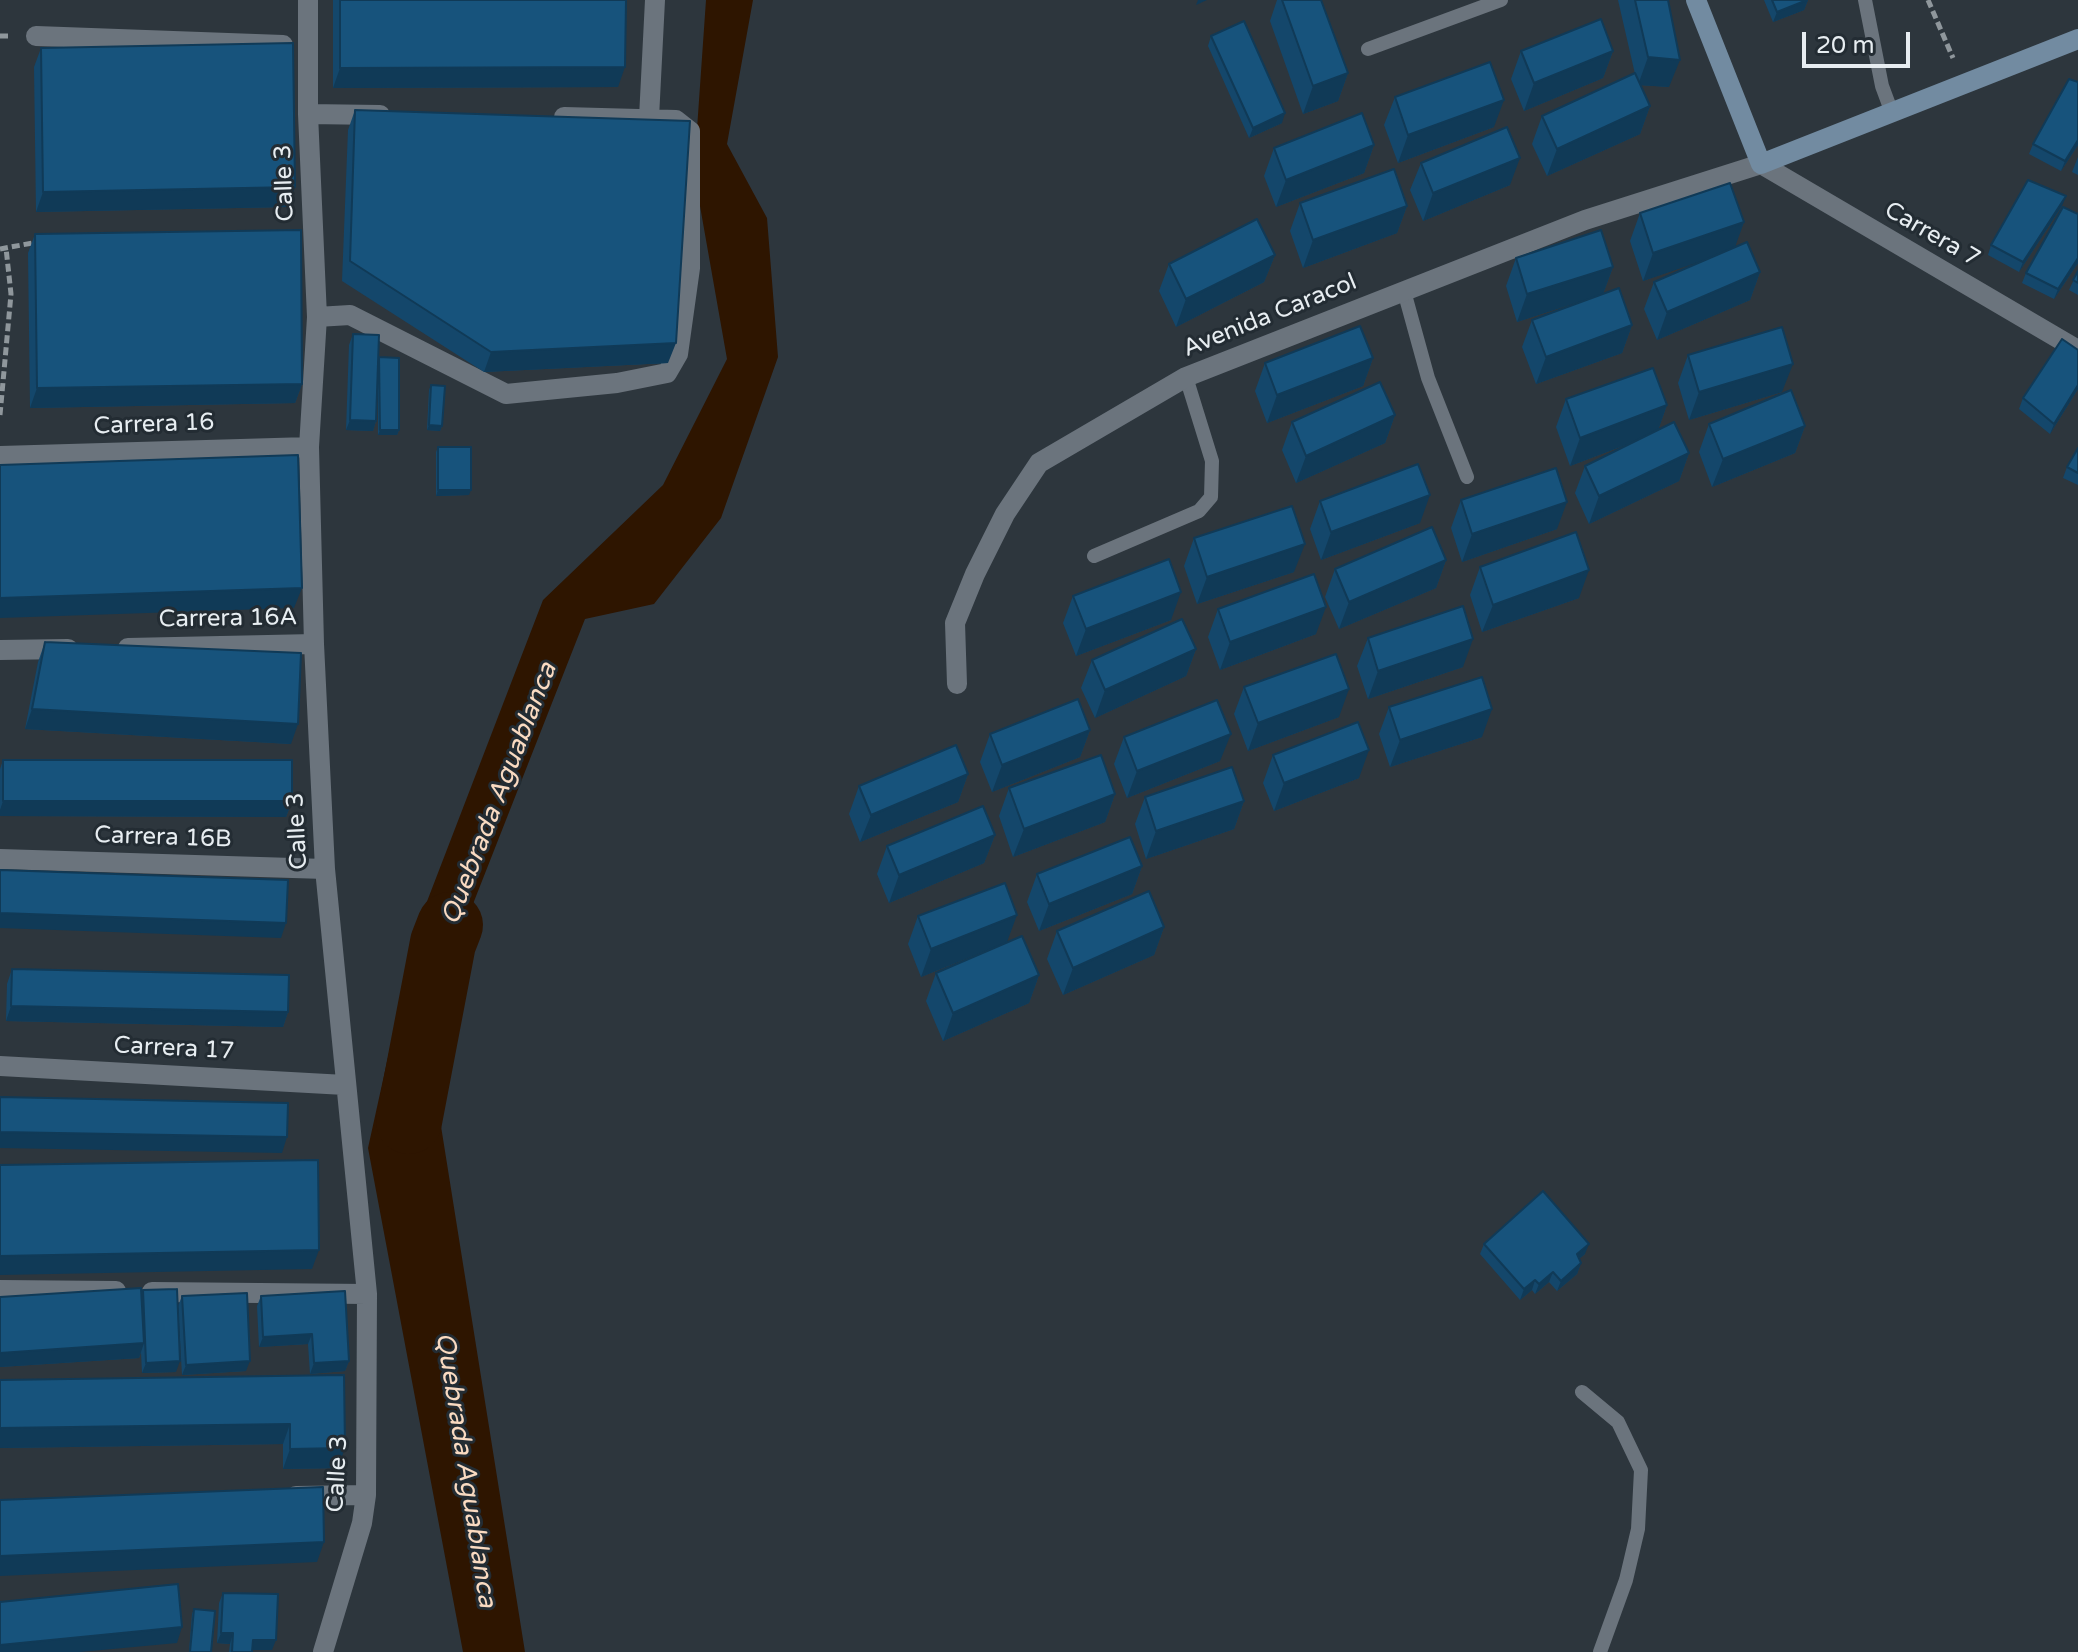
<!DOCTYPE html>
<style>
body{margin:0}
#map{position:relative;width:2078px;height:1652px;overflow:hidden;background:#2d363d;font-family:"Varela Round",sans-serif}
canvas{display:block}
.scale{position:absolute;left:1802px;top:32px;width:108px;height:36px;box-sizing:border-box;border:4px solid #e7edf1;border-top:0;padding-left:10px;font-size:24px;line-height:28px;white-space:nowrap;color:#e7edf1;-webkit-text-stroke:6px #232c33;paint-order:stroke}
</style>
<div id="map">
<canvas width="2078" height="1652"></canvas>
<div class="scale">20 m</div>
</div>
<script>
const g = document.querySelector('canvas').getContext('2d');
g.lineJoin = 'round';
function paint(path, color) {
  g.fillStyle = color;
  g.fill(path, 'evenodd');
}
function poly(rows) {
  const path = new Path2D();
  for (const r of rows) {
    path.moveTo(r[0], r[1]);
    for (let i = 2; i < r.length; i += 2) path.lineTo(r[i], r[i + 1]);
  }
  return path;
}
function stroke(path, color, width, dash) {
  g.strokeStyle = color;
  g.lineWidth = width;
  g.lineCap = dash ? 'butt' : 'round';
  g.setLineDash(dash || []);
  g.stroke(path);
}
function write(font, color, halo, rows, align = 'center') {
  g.font = font + ' "Varela Round",sans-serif';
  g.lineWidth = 6;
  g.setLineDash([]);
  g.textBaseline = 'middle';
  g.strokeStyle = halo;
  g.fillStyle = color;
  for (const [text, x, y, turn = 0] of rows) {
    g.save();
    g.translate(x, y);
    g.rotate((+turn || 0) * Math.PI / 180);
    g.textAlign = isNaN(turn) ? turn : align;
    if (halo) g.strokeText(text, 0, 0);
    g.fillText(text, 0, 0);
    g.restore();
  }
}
paint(poly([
 [706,0,753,0,727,144,767,218,778,357,721,518,654,604,585,619,425,1026,525,1652,463,1652,368,1148,416,930,543,600,663,485,727,359,694,172]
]), '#2e1500');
stroke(poly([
 [409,1121,443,943,450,925]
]), '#2e1500', 66);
stroke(poly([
 [1928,0,1953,58],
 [0,36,11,36],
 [0,249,38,242],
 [0,415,11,294,6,248]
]), '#8f979c', 5, [8, 4]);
stroke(poly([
 [1865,0,1882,86,1892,113],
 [1368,49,1501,0],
 [1404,291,1428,378,1467,477],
 [1094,556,1199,511,1211,497,1212,461,1186,377],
 [1582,1392,1618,1422,1641,1470,1638,1529,1626,1580,1600,1652]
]), '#6b747d', 14);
stroke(poly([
 [308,0,308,114,317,317,309,447,314,644,325,869,367,1294,366,1495,362,1523,323,1652],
 [36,36,283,45],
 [308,114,380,115],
 [649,118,655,0],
 [317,317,350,315,506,394,617,383,667,373,678,354,690,268,690,131,676,120,564,117],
 [0,456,309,447],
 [128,648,314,644],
 [0,650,68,649],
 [957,684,955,623,975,574,1005,514,1039,463,1186,377,1585,220,1761,164,2078,350],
 [0,859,325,869],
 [0,1066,345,1085],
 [0,1290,116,1291],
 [152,1292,367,1294],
 [296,1496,366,1495]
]), '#6b747d', 20);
stroke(poly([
 [1696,0,1761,164,2078,39]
]), '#728ba1', 20);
paint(poly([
 [333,0,626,0,618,87,333,88],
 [1277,0,1321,0,1348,73,1338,101,1303,114,1270,21],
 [1618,0,1668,0,1669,87,1640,85,1650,106,1640,134,1547,176,1532,144,1542,116,1635,74],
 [1764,0,1808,0,1804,10,1773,22],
 [1211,36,1282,123,1249,138,1208,46],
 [41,48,295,187,287,207,36,212,34,67],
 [1521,51,1613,51,1603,78,1524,111,1511,79],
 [1395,97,1494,127,1398,163,1384,125],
 [355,110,668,363,484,372,342,281,348,130],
 [2033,144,2078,145,2061,171,2029,154],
 [1374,145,1364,173,1276,207,1264,176,1274,148],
 [2078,157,2078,175,2072,172],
 [1421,163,1510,185,1423,221,1410,190],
 [1300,203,1407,206,1397,233,1303,268,1290,231],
 [2062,206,2019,272,1988,255,1991,245],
 [1640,213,1744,222,1734,247,1760,272,1750,300,1657,340,1644,309,1654,282,1711,257,1643,281,1630,241],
 [35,234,302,384,295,403,30,408,28,253],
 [1275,255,1264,282,1176,327,1159,291,1169,264],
 [1516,258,1613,267,1603,294,1632,325,1622,353,1536,384,1522,347,1532,320,1593,297,1517,322,1506,286],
 [2078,263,2054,299,2022,283,2026,273],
 [2078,271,2078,295,2069,290],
 [353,334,378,360,399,430,397,435,378,435,378,382,376,421,373,431,346,430,349,345],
 [2078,350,2078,389,2050,434,2019,409,2023,398],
 [1688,355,1782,392,1689,420,1678,383],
 [1373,358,1363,386,1267,423,1255,391,1265,363],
 [431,385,442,426,440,431,427,430,429,390],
 [1566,399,1667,405,1658,430,1689,453,1679,481,1589,524,1575,493,1585,466,1636,441,1570,466,1556,427],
 [1395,415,1385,443,1296,483,1282,450,1292,422],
 [1709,424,1805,426,1795,453,1712,487,1699,452],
 [438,447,469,495,436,496,436,452],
 [2078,448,2078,485,2063,478,2067,467],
 [1461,500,1557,529,1462,562,1451,528],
 [1320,501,1420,523,1321,560,1310,529],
 [1194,538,1294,572,1197,604,1184,566],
 [1446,560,1436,588,1339,629,1325,597,1335,569],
 [1480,567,1579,598,1482,632,1470,595],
 [1073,596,1171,620,1076,656,1063,623],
 [1218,609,1316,634,1220,670,1208,637],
 [1368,638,1463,667,1368,699,1357,666],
 [45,642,291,744,25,729,38,662],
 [1196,649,1186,676,1095,718,1081,688,1092,660],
 [1244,687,1339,717,1248,751,1234,714],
 [1389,707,1482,737,1390,767,1379,734],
 [1090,730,1080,757,992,792,980,762,990,734],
 [1124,737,1220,761,1127,798,1114,764],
 [1273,755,1359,778,1274,811,1263,783],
 [3,760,292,801,286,817,0,816,0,769],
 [968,774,958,802,860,842,849,814,859,786],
 [1009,788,1115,794,1105,822,1013,857,999,816],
 [1145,797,1244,801,1234,829,1146,859,1135,824],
 [995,835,984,863,889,903,877,874,887,846],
 [1142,866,1132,894,1039,931,1027,902,1037,874],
 [918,916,1007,942,921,977,908,944],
 [1164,927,1154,955,1063,995,1047,959,1057,931],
 [12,969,288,1012,283,1027,6,1021,7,984],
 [936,973,1039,975,1029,1003,943,1041,926,1001],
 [1484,1244,1585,1254,1579,1259,1581,1263,1577,1274,1557,1291,1549,1282,1535,1294,1532,1290,1520,1300,1480,1254],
 [143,1290,176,1372,142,1373,141,1352,139,1358,0,1367,0,1297,141,1294],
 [182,1296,246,1371,182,1375,178,1306],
 [261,1296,349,1361,345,1371,310,1374,308,1344,259,1347,257,1306],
 [344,1375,338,1468,283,1469,283,1444,0,1448,0,1380],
 [223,1593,272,1650,252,1650,252,1652,229,1652,230,1644,217,1643,219,1603],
 [194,1609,211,1652,189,1652,192,1614]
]), '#14476b');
paint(poly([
 [1198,0,1207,0,1196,5],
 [1808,0,1804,10,1773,22,1777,12],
 [1613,51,1603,78,1524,111,1534,83],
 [1648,57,1680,60,1669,87,1638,85],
 [625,67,618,87,333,88,340,68],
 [1348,73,1338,101,1303,114,1313,86],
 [1504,100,1494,127,1398,163,1408,135],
 [1650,106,1640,134,1547,176,1557,149],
 [1285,113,1282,123,1249,138,1253,128],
 [2078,140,2078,145,2061,171,2065,161],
 [1374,145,1364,173,1276,207,1286,180],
 [1520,158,1510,185,1423,221,1433,193],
 [295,187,287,207,36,212,43,192],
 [2066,196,2062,206,2019,272,2023,262],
 [1407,206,1397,233,1303,268,1313,240],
 [1744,222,1734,250,1643,281,1653,253],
 [1275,255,1264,282,1176,327,1186,299],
 [2078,258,2078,263,2054,299,2058,289],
 [1613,267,1603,294,1517,322,1527,294],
 [1760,272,1750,300,1657,340,1667,312],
 [1632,325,1622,353,1536,384,1546,357],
 [676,343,668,363,484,372,491,352],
 [1373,358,1363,386,1267,423,1277,395],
 [1793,364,1782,392,1689,420,1699,392],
 [302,384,295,403,30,408,37,388],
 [2078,385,2078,389,2050,434,2054,424],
 [1667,405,1657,433,1570,466,1580,438],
 [1395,415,1385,443,1296,483,1306,456],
 [350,420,376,421,373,431,346,430],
 [429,425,442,426,440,431,427,430],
 [1805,426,1795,453,1712,487,1723,459],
 [380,430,399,430,397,435,378,435],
 [1689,453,1679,481,1589,524,1599,496],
 [438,490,471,490,469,495,436,496],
 [1430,495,1420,523,1321,560,1331,532],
 [1567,502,1557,529,1462,562,1472,534],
 [1305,544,1294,572,1197,604,1207,577],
 [1446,560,1436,588,1339,629,1349,602],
 [1589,570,1579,598,1482,632,1493,605],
 [302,588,294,608,0,618,0,598],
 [1181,592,1171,620,1076,656,1086,629],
 [1326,607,1316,634,1220,670,1230,642],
 [1473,639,1463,667,1368,699,1378,671],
 [1196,649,1186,676,1095,718,1105,690],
 [1349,689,1339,717,1248,751,1258,723],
 [32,709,298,724,291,744,25,729],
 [1492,709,1482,737,1390,767,1400,740],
 [1090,730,1080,757,992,792,1002,765],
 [1231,734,1220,761,1127,798,1137,771],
 [1369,750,1359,778,1274,811,1284,783],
 [968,774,958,802,860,842,871,815],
 [1115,794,1105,822,1013,857,1024,829],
 [3,801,292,801,286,817,0,816,0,810],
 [1244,801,1234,829,1146,859,1156,831],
 [995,835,984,863,889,903,899,875],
 [1142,866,1132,894,1039,931,1049,904],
 [0,913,286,923,281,938,0,928],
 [1017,915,1007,942,921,977,931,949],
 [1164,927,1154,955,1063,995,1073,968],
 [1039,975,1029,1003,943,1041,953,1013],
 [11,1006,288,1012,283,1027,6,1021],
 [0,1132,287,1137,282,1153,0,1148],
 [1589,1244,1585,1254,1573,1264,1577,1254],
 [319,1250,312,1269,0,1275,0,1256],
 [1581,1263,1577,1274,1557,1291,1561,1281],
 [1553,1272,1549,1282,1535,1294,1539,1284],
 [1535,1280,1532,1290,1520,1300,1524,1289],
 [312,1334,308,1344,259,1347,263,1337],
 [144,1343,139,1358,0,1367,0,1353],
 [180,1361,176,1372,142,1373,146,1363],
 [250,1361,246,1371,182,1375,186,1365],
 [349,1361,345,1371,310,1374,314,1363],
 [290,1424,283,1444,0,1448,0,1428],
 [345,1448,338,1468,283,1469,290,1449],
 [324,1542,317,1562,0,1576,0,1556],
 [182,1627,177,1643,80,1652,0,1652,0,1645],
 [221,1633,233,1633,230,1644,217,1643],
 [253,1640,276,1640,272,1650,249,1650]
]), '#103a57');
const building = poly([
 [340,0,626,0,625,67,340,68,340,0],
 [1282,0,1321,0,1348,73,1313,86,1282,0],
 [1635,0,1668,0,1680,60,1648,57,1635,0],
 [1772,0,1807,0,1777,12,1772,0],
 [1601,19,1613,51,1534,83,1521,51,1601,19],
 [1244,21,1285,113,1253,128,1211,36,1244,21],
 [293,43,295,187,43,192,41,48,293,43],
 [1490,62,1504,100,1408,135,1395,97,1490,62],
 [1635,73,1650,106,1557,149,1542,116,1635,73],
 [2069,79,2078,82,2078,140,2065,161,2033,144,2069,79],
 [355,110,690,121,676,343,491,352,350,261,355,110],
 [1362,113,1374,145,1286,180,1274,148,1362,113],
 [1507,127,1520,158,1433,193,1421,163,1507,127],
 [1394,169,1407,206,1313,240,1300,203,1394,169],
 [2028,180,2066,196,2023,262,1991,245,2028,180],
 [1730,183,1744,222,1653,253,1640,213,1730,183],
 [2063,207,2078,214,2078,258,2058,289,2026,273,2063,207],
 [1257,219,1275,255,1186,299,1169,264,1257,219],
 [301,230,302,384,37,388,35,234,301,230],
 [1601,230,1613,267,1527,294,1516,258,1601,230],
 [1747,242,1760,272,1667,312,1654,282,1747,242],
 [2078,271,2078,283,2073,280,2078,271],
 [1619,288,1632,325,1546,357,1532,320,1619,288],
 [1360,326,1373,358,1277,395,1265,363,1360,326],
 [1782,327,1793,364,1699,392,1688,355,1782,327],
 [353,334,379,335,376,421,350,420,353,334],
 [2062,339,2078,350,2078,385,2054,424,2023,398,2062,339],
 [379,357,399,358,399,430,380,430,379,357],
 [1653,368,1667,405,1580,438,1566,399,1653,368],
 [1380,382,1395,415,1306,456,1292,422,1380,382],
 [431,385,445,386,442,426,429,425,431,385],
 [1791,390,1805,426,1723,459,1709,424,1791,390],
 [1674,422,1689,453,1599,496,1585,466,1674,422],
 [438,447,471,447,471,490,438,490,438,447],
 [2078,448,2078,473,2067,467,2078,448],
 [298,455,302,588,0,598,0,465,298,455],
 [1418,464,1430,495,1331,532,1320,501,1418,464],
 [1556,468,1567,502,1472,534,1461,500,1556,468],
 [1292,506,1305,544,1207,577,1194,538,1292,506],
 [1432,527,1446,560,1349,602,1335,569,1432,527],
 [1576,532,1589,570,1493,605,1480,567,1576,532],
 [1169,559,1181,592,1086,629,1073,596,1169,559],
 [1314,574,1326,607,1230,642,1218,609,1314,574],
 [1463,606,1473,639,1378,671,1368,638,1463,606],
 [1182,619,1196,649,1105,690,1092,660,1182,619],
 [45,642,301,653,298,724,32,709,45,642],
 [1336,654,1349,689,1258,723,1244,687,1336,654],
 [1482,677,1492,709,1400,740,1389,707,1482,677],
 [1078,699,1090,730,1002,765,990,734,1078,699],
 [1217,700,1231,734,1137,771,1124,737,1217,700],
 [1358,722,1369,750,1284,783,1273,755,1358,722],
 [956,745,968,774,871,815,859,786,956,745],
 [1101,755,1115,794,1024,829,1009,788,1101,755],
 [3,760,292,760,292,801,3,801,3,760],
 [1232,767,1244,801,1156,831,1145,797,1232,767],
 [983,806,995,835,899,875,887,846,983,806],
 [1130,837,1142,866,1049,904,1037,874,1130,837],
 [0,870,288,880,286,923,0,913,0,870],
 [1005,883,1017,915,931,949,918,916,1005,883],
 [1149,891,1164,927,1073,968,1057,931,1149,891],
 [1022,936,1039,975,953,1013,936,973,1022,936],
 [12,969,289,975,288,1012,11,1006,12,969],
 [0,1097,288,1103,287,1137,0,1132,0,1097],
 [318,1160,319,1250,0,1256,0,1165,318,1160],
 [1543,1191,1589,1244,1577,1254,1581,1263,1561,1281,1553,1272,1539,1284,1535,1280,1524,1289,1484,1244,1543,1191],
 [141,1288,144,1343,0,1353,0,1297,141,1288],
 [177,1289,180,1361,146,1363,143,1290,177,1289],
 [345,1291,349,1361,314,1363,312,1334,263,1337,261,1296,345,1291],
 [247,1293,250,1361,186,1365,182,1296,247,1293],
 [344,1375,345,1448,290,1449,290,1424,0,1428,0,1380,344,1375],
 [323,1487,324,1542,0,1556,0,1500,323,1487],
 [178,1584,182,1627,0,1645,0,1602,178,1584],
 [223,1593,278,1594,276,1640,253,1640,252,1652,232,1652,233,1633,221,1633,223,1593],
 [194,1609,215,1611,211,1652,190,1652,194,1609]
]);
paint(building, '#17537c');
stroke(building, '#103a57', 2);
write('24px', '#e7edf1', '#232c33', [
 ["Calle 3",285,183,-92],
 ["Carrera 7",1932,235,30],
 ["Avenida Caracol",1270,316,-22],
 ["Carrera 16",154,425,-2],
 ["Carrera 16A",228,619,-1],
 ["Calle 3",298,831,-93],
 ["Carrera 16B",163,838,2],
 ["Carrera 17",174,1049,3],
 ["Calle 3",338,1474,-87]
]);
write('italic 26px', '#f9dac1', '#232c33', [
 ["Quebrada Aguablanca",500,794,-69],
 ["Quebrada Aguablanca",465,1470,81]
]);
</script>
